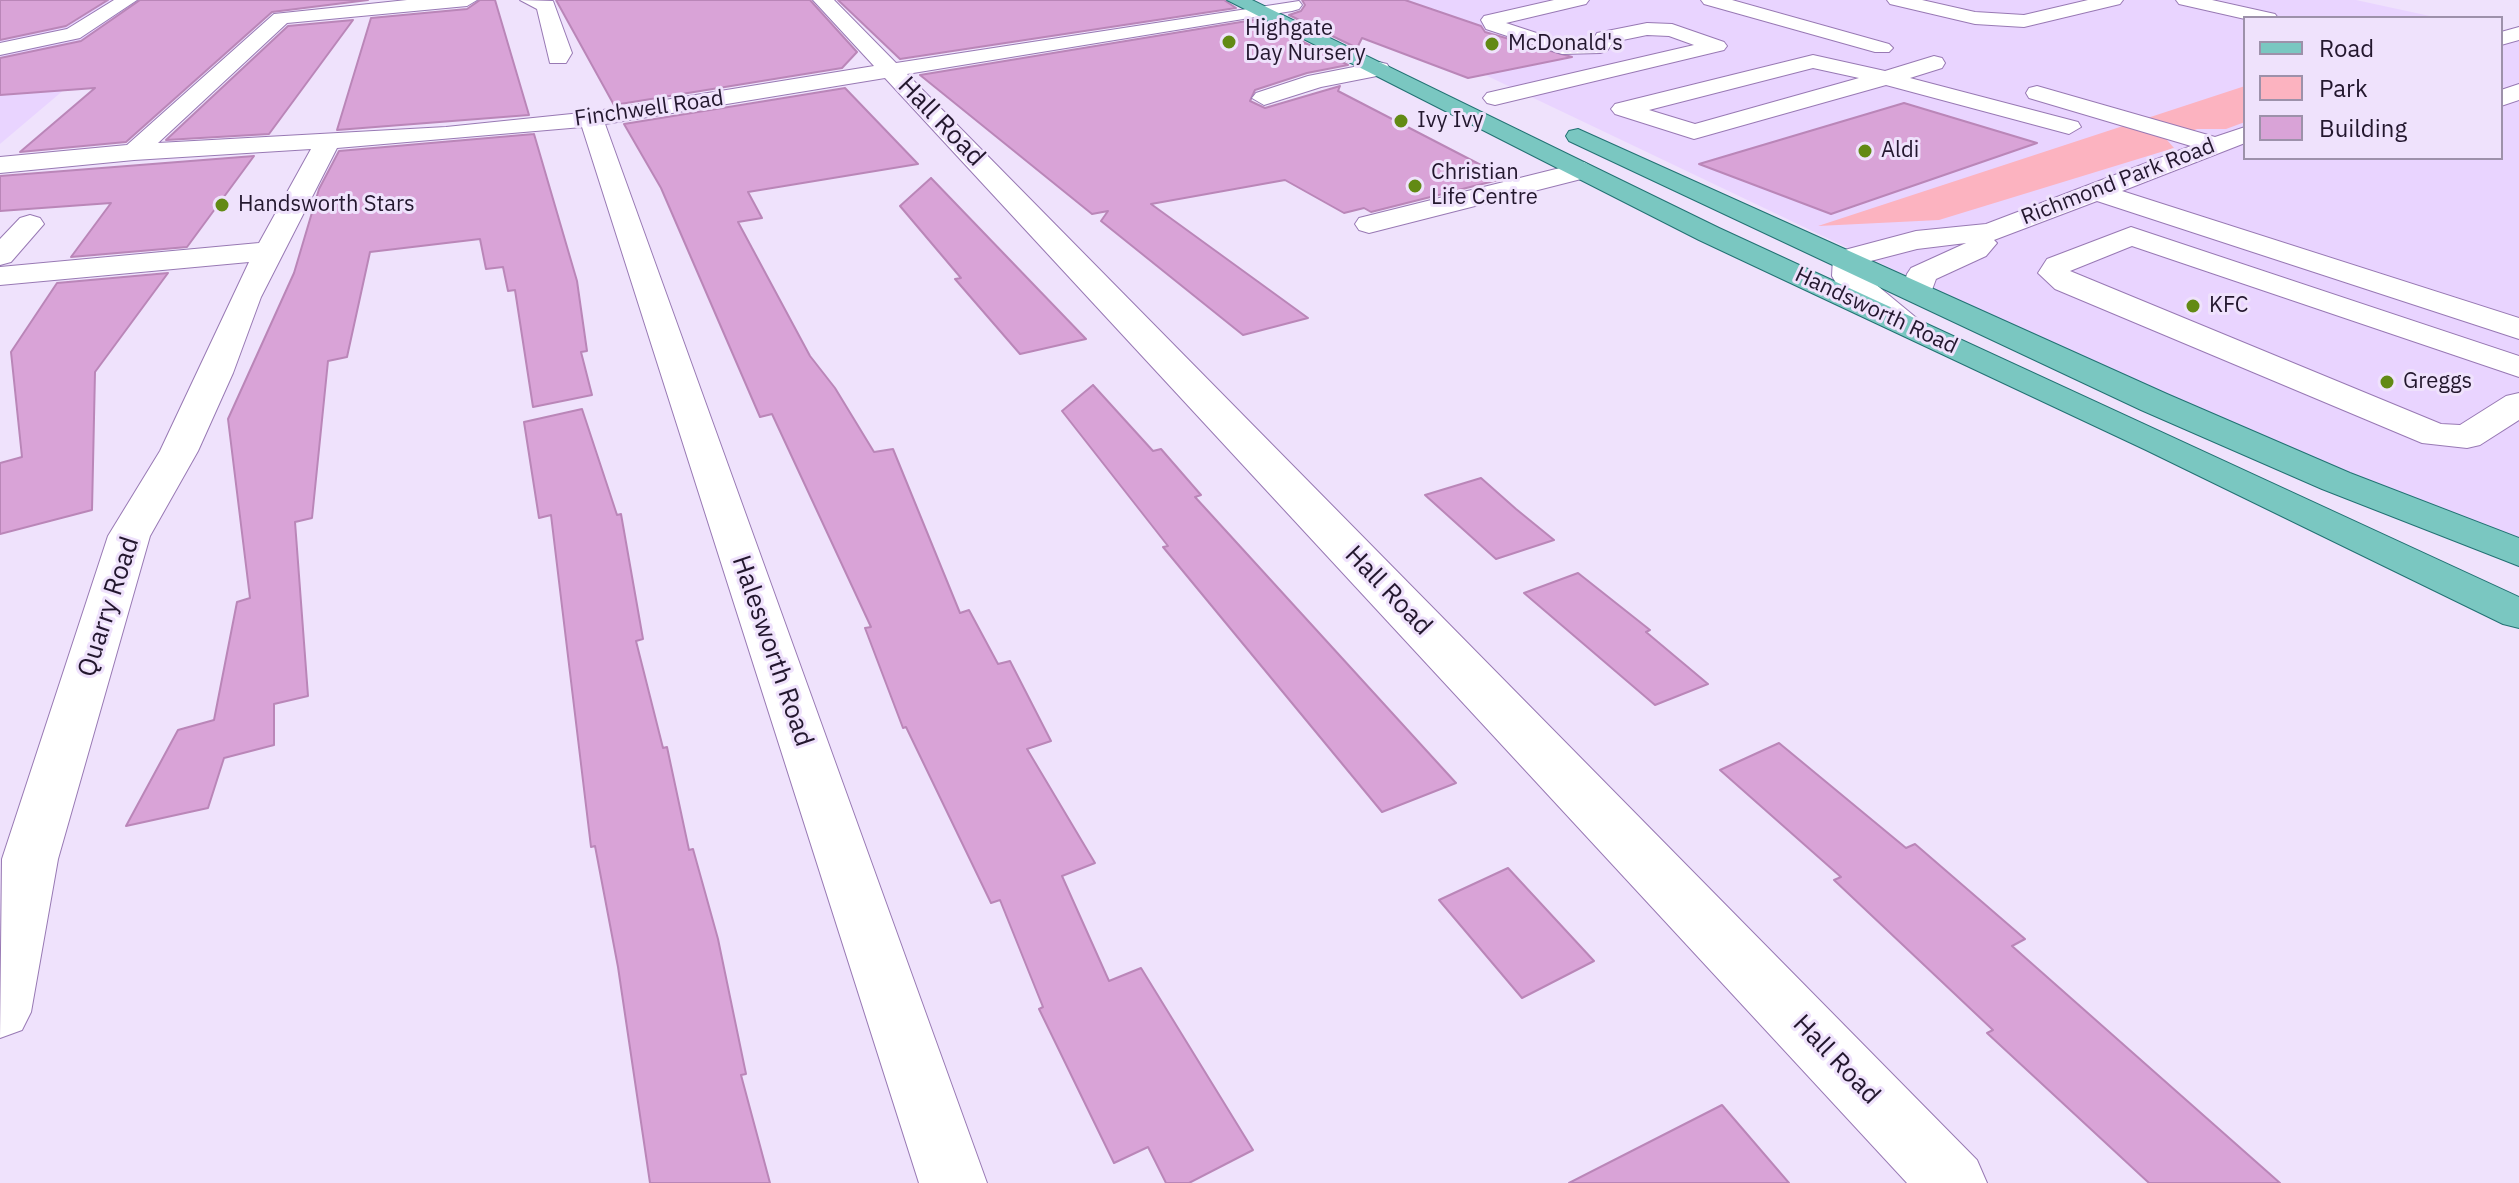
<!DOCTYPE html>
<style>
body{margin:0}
#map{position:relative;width:2519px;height:1183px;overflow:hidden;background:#efe2fc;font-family:"IBM Plex Sans",sans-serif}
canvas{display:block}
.legend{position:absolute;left:2243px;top:16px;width:260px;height:144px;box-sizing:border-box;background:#efe2fc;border:2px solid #9d91aa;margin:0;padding:10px 14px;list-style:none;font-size:24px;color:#23172e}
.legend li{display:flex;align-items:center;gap:16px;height:40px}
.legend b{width:40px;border:2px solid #9d91aa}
</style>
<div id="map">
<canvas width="2519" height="1183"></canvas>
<ul class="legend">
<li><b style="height:10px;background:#7ac7c1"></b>Road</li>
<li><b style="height:22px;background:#fcb3c0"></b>Park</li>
<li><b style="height:22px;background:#d9a3d7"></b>Building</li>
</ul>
</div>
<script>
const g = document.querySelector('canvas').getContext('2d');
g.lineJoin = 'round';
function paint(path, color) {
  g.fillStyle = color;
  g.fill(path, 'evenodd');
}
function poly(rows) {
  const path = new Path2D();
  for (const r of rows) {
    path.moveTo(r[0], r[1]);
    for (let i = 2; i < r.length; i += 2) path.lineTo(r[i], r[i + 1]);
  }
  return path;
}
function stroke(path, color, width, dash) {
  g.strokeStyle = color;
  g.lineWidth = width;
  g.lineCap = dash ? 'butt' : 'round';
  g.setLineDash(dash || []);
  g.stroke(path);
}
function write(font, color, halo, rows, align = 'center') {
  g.font = font + ' "IBM Plex Sans",sans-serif';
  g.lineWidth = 6;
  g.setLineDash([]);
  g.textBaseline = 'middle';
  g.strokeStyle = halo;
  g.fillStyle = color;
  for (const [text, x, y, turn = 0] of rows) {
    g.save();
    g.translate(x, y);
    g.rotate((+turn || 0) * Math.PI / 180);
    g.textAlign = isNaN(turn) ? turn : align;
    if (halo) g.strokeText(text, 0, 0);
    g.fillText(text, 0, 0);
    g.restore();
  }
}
paint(poly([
 [0,0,170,0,0,144],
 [1328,0,2356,0,2439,18,2245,18,2245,158,2501,158,2501,32,2519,36,2519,568]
]), '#e9d4ff');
paint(poly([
 [2245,86,2245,122,2226,129,2197,129,2167,140,2174,148,1939,220,1818,226]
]), '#fcb3c0');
const building = poly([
 [0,0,108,0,66,26,0,40,0,0],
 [140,0,368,0,272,12,126,142,20,152,95,88,0,95,0,58,81,41,140,0],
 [480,0,495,0,529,115,337,130,371,18,467,9,480,0],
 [556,0,810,0,857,52,842,68,614,105,556,0],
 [838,0,1224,0,1236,8,900,59,838,0],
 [1302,0,1405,0,1481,26,1485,32,1572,57,1468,78,1362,38,1357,48,1289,15,1301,11,1305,5,1302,0],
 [1259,19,1348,65,1307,73,1255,90,1250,101,1265,108,1340,86,1338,91,1506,178,1371,212,1364,208,1344,213,1285,180,1151,204,1308,318,1243,335,1101,221,1108,211,1092,214,920,75,1259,19],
 [353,20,269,134,166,140,288,26,353,20],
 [845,88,918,164,748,192,762,218,738,222,810,356,835,388,874,452,893,449,960,613,969,610,998,664,1010,661,1051,741,1027,749,1095,863,1062,876,1109,981,1141,968,1253,1150,1189,1183,1166,1183,1148,1147,1114,1163,1039,1009,1043,1007,1000,900,991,903,906,727,903,728,865,628,871,627,772,414,760,417,661,188,624,124,845,88],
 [1904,103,2037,143,1831,214,1699,164,1904,103],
 [534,134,577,281,587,351,581,352,592,395,533,407,515,290,508,291,503,267,486,269,480,239,370,252,347,357,328,361,312,518,295,522,308,696,274,704,274,745,224,758,208,808,126,826,178,730,214,720,237,602,250,598,228,419,294,273,319,189,339,151,534,134],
 [254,156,187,247,71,257,111,203,0,211,0,176,254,156],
 [931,178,1086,339,1020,354,955,279,961,278,900,206,931,178],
 [168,273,95,372,92,510,0,534,0,463,22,457,11,352,57,283,168,273],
 [1093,385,1153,451,1161,449,1201,495,1195,497,1456,783,1382,812,1163,547,1168,546,1062,411,1093,385],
 [582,409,617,515,621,514,643,639,636,641,663,748,667,747,689,850,693,849,718,939,746,1074,741,1075,770,1183,650,1183,618,967,595,846,591,847,551,515,539,518,524,422,582,409],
 [1481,478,1516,509,1554,540,1496,559,1425,495,1481,478],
 [1578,573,1650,630,1646,632,1708,684,1655,705,1524,593,1578,573],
 [1779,743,1906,848,1915,844,2025,939,2012,946,2280,1183,2149,1183,1987,1033,1993,1030,1834,880,1841,877,1720,770,1779,743],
 [1508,868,1594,961,1522,998,1439,900,1508,868],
 [1722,1105,1789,1183,1569,1183,1722,1105]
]);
paint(building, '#d9a3d7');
stroke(building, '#ba86b8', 2);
const minor = poly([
 [114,0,137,0,80,38,0,55,0,43,67,29,114,0],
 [407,0,477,0,467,6,287,23,158,143,446,127,591,112,874,66,813,0,834,0,896,63,1299,1,1302,5,1299,9,1292,11,907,74,1977,1160,1987,1183,1907,1183,885,78,605,124,987,1183,919,1183,582,127,337,148,261,297,233,373,198,451,150,536,58,859,31,1012,22,1030,0,1038,2,859,108,536,160,451,249,262,0,285,0,267,259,243,311,149,134,160,0,173,0,157,127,145,274,14,407,0],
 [520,0,553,1,572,53,566,63,550,63,537,9,520,0],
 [1554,0,1589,0,1586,4,1506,23,1564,42,1592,41,1597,33,1647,23,1672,24,1724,42,1727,46,1724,50,1495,105,1487,103,1483,98,1487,93,1694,45,1669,36,1647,35,1613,42,1607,51,1600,53,1562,54,1486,29,1481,20,1484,16,1554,0],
 [1701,0,1732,0,1889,44,1893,48,1889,52,1875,52,1704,4,1701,0],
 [1887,0,1922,0,1975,12,2024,15,2088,0,2123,0,2120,4,2024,27,1975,24,1890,4,1887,0],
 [2176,0,2212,0,2275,14,2278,18,2245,19,2179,4,2176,0],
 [2519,27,2519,40,2501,45,2501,32,2519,27],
 [1813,55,1885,71,1934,56,1942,58,1945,63,1942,68,1910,78,2078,122,2081,127,2069,134,1886,85,1694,139,1615,114,1611,109,1615,104,1813,55],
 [1813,68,1859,78,1695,124,1649,110,1813,68],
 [1379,62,1387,64,1390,69,1387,74,1321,87,1264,105,1252,98,1256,93,1308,76,1379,62],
 [2519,84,2519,100,2501,106,2501,90,2519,84],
 [2037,86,2215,137,2245,127,2245,143,2122,191,2519,318,2519,339,2097,201,1994,240,1997,243,1986,256,1936,279,1929,298,1907,298,1902,291,1907,274,1911,268,1966,243,1917,249,1863,263,1862,273,1925,325,1921,332,1909,335,1897,332,1836,283,1832,276,1833,258,1837,252,1916,231,1986,224,2191,146,2029,98,2026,93,2029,88,2037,86],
 [1584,162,1597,170,1593,176,1369,233,1359,230,1355,224,1359,218,1584,162],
 [30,215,40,218,44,224,11,262,0,265,0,239,20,218,30,215],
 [2131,227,2519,356,2519,377,2132,246,2070,271,2441,424,2460,425,2506,396,2519,393,2519,420,2480,445,2467,448,2422,443,2055,289,2038,273,2047,259,2131,227]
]);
const major = poly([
 [1227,0,1252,0,1719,228,2519,597,2519,628,2503,624,2146,450,1699,240,1227,0],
 [1578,129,2167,394,2350,473,2519,538,2519,566,2322,489,2141,410,1569,141,1566,136,1569,131,1578,129]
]);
stroke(minor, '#9879b4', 2);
stroke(major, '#227173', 2);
paint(minor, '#fff');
paint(major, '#7ac7c1');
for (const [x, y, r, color] of [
 [1229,42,8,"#628a14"],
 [1492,44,8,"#628a14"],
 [1401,121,8,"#628a14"],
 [1865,151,8,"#628a14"],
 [1415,186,8,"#628a14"],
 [222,205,8,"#628a14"],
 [2193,306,8,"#628a14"],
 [2387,382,8,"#628a14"]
]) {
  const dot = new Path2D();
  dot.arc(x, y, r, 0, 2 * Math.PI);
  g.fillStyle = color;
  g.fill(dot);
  stroke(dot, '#efe2fc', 3);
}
write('22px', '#23172e', '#efe2fc', [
 ["Highgate",1245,29],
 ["Day Nursery",1245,54],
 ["McDonald's",1508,44],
 ["Ivy Ivy",1417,121],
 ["Aldi",1881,151],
 ["Christian",1431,173],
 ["Life Centre",1431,198],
 ["Handsworth Stars",238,205],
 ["KFC",2209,306],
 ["Greggs",2403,382]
], 'left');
write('22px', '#23172e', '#efe2fc', [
 ["Finchwell Road",649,109,-8],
 ["Richmond Park Road",2118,182,-21],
 ["Handsworth Road",1876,311,25]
]);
write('26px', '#23172e', '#efe2fc', [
 ["Hall Road",941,122,46],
 ["Hall Road",1388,591,46],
 ["Quarry Road",109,607,-72],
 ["Halesworth Road",772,651,71],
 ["Hall Road",1836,1060,46]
]);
</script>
